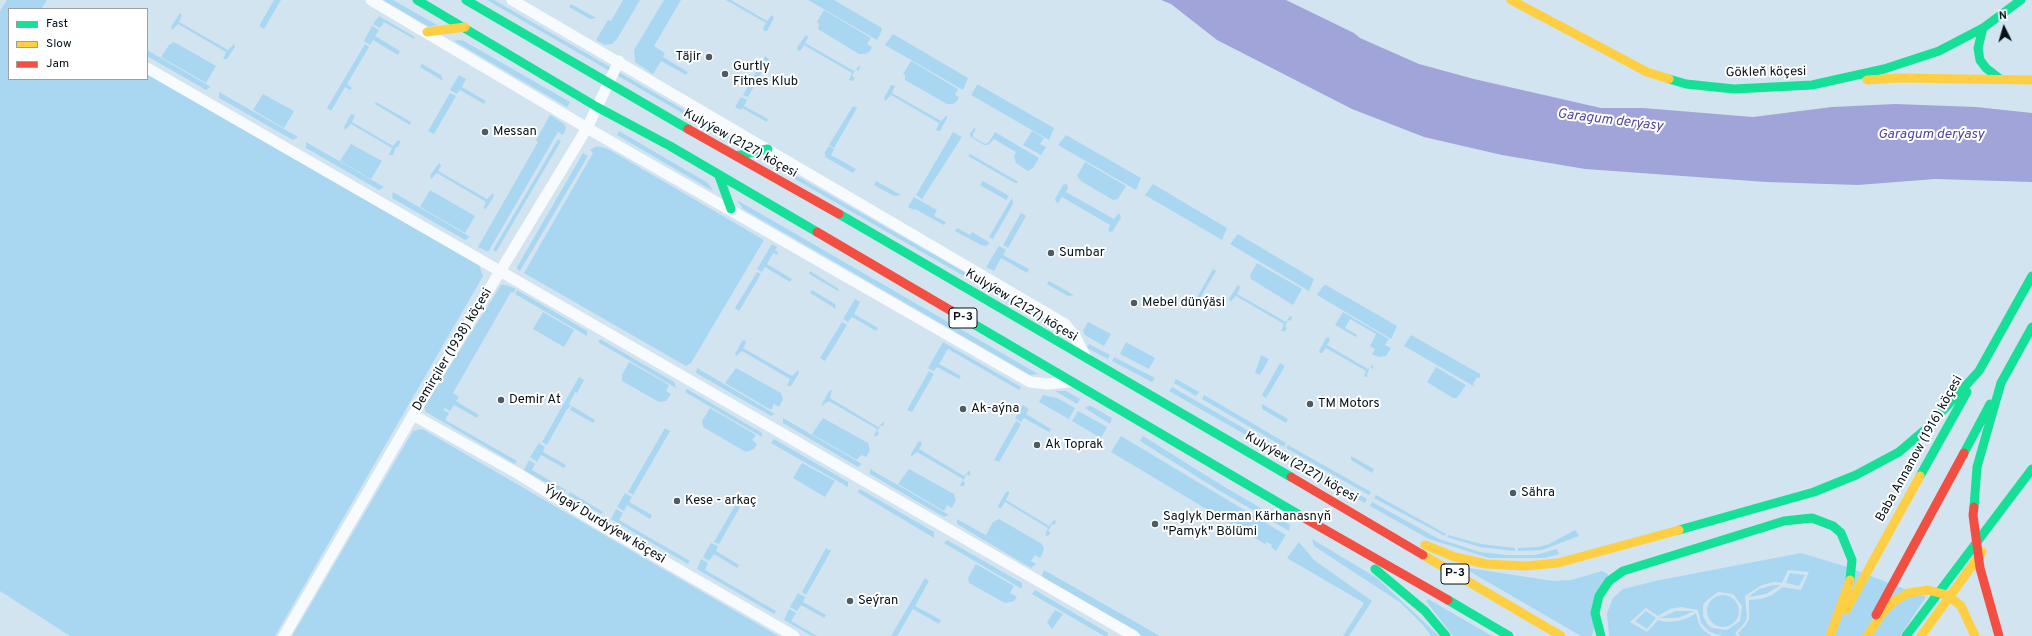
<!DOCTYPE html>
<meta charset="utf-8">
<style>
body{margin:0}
#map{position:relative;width:2032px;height:636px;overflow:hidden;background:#d2e4ef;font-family:Overpass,sans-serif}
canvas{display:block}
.legend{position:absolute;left:8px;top:8px;width:140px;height:72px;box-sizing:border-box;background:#fff;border:1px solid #9ba0a2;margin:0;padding:5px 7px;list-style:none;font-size:12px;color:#051117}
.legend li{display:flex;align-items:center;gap:8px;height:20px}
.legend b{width:20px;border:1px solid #9ba0a2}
.north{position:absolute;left:1984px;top:8px;width:40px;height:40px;-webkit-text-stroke:3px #fff;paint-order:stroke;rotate:355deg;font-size:11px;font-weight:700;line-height:16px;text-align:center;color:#051117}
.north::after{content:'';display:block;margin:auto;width:14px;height:18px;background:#051117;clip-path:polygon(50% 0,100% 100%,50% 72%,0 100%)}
</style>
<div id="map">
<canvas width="2032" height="636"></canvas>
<ul class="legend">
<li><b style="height:5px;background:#16e098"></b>Fast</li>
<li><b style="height:5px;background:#ffcf43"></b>Slow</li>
<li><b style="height:5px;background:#f24e42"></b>Jam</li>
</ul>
<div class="north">N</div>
</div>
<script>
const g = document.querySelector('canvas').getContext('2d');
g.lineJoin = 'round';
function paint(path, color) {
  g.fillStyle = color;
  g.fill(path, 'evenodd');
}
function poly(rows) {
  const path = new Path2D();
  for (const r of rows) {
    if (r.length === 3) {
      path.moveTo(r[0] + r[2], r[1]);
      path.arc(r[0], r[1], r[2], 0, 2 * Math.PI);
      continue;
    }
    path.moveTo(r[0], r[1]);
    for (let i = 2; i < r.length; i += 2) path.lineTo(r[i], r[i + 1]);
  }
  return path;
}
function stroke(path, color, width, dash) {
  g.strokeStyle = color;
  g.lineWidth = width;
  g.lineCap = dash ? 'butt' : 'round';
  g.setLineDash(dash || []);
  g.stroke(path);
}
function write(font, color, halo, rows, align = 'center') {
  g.font = font + ' Overpass,sans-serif';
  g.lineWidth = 4;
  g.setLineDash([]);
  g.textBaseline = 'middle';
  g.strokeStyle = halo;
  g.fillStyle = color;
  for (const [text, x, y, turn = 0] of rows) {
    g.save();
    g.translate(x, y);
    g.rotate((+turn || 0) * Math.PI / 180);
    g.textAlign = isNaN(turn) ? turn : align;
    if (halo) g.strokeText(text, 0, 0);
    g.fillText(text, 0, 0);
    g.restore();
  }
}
paint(poly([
 [7,0,47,0,41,9,9,9,9,79,147,79,147,74,479,265,483,276,275,636,70,636,0,591,0,11],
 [274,0,281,0,264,29,259,26],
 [383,0,393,0,437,25,429,27],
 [487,0,494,0,743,144,734,143],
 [623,0,640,0,617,39,612,44,605,45,596,40,608,20,611,21],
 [664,0,681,0,654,46,665,53,663,57,688,72,686,75,661,61,653,74,635,62,634,50],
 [726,0,731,0,767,21,772,15,774,18,767,31,764,31,763,28,766,23],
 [808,0,834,0,882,28,881,32,877,40],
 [571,4,596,18,590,19,569,7],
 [824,10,871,38,867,44,872,47,870,51,865,54,859,54,818,29,819,24,817,22],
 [180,13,182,15,179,22,228,50,234,44,235,47,227,59,223,59,226,52,178,24,172,30,171,27],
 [379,16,415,37,414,39,384,22,380,28,373,24],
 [372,26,379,30,375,36,400,51,398,55,373,40,370,45,364,41],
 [893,34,968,78,963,90,885,45],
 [807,35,808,38,805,43,854,71,860,65,859,71,856,69,852,76,855,78,853,81,849,80,852,73,804,45,801,50,798,51,797,48,805,36],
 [459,40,464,41,570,102,567,107,454,41],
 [174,42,216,66,206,83,161,57,169,45],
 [365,44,369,47,347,84,352,88,350,90,345,87,331,111,327,108],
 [147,50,211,87,206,90,147,56],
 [765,56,769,59,748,97,743,95],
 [911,61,958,89,955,95,959,97,957,101,953,104,947,104,905,80,905,75,903,74],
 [422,64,441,75,443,81,420,67],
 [459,75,466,79,462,87,486,101,484,104,460,90,457,94,450,90],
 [891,85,895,86,892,93,941,121,947,115,947,118,940,131,936,130,939,123,891,95,885,101,884,98],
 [977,85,979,85,1054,128,1049,140,971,95],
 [219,92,298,137,293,140,219,98],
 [450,93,456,96,434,134,428,131],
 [263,94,294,111,284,128,253,110],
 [741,97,747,100,744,106,768,119,767,122,742,108,741,110,735,107],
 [376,102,411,122,410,125,375,104],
 [853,106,857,108,834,148,829,145],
 [351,114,355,115,352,122,393,146,397,141,400,140,400,143,398,147,396,147,393,155,389,155,392,148,351,124,345,130,344,127],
 [550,115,563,123,566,127,565,131,563,135,558,132,488,252,478,247,538,142,536,140],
 [974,128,976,129,973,134,973,137,985,144,989,142,995,132,1039,158,1033,168,1028,171,1016,163,1014,156,1016,152,994,139,988,145,984,145,971,137,970,134],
 [619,131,708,183,713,191,617,135],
 [1032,131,1044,138,1040,144,1046,147,1041,155,1023,145],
 [953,132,962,137,922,199,916,195],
 [1066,135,1141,178,1136,190,1058,145],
 [558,139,561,141,496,252,493,250],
 [306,142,384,187,379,190,306,148],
 [351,144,382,161,371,179,340,161],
 [597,146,608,149,764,240,691,363,686,366,524,273,593,153,590,150],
 [829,146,834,149,831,155,856,169,853,173,825,157,825,152],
 [583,153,588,156,520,271,517,269,517,267],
 [970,154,1017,181,1018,183,1015,183,968,156],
 [760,159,769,160,1046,319,1056,329],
 [1085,162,1126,186,1118,199,1113,200,1081,181,1077,176],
 [440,163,441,166,438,171,487,199,493,193,494,196,486,209,483,208,486,202,437,173,431,179,430,176,438,164],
 [876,181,901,195,894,196,874,185],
 [983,181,1009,196,1006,200,980,185],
 [1067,184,1068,188,1066,192,1114,219,1118,214,1120,214,1121,218,1112,232,1108,231,1110,225,1062,197,1058,203,1056,202,1055,199,1063,185],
 [1153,184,1227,228,1222,240,1145,195],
 [430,190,475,216,465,233,420,207],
 [393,192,470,237,465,240,392,198],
 [914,197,937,210,934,216,946,222,944,225,915,209,914,210,908,207],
 [1012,198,1013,204,993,239,989,237],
 [737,200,1038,374,1030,375,743,209],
 [1021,213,1026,216,1008,248,1003,245],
 [957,228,970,235,972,232,990,243,986,246,981,245,955,231],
 [1238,234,1314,279,1309,291,1230,244],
 [772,244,777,247,775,250,778,252,777,255,773,253,767,264,792,279,790,282,765,267,762,272,757,269],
 [999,246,1006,250,1003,255,1029,269,1027,273,1001,258,994,271,986,267],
 [1257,263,1302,289,1293,305,1251,279,1250,275],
 [1213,269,1216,271,1196,305,1194,303],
 [810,271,839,289,838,291,809,274],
 [757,272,761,274,739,311,735,308],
 [1049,281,1074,295,1068,296,1047,284],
 [501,285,506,285,516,289,513,293,511,292,453,393,459,397,456,401,479,415,477,418,454,405,450,411,445,408,443,410,449,413,445,420,517,461,515,464,426,412,424,407],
 [1239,285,1240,288,1237,294,1286,322,1289,317,1292,316,1291,321,1288,320,1285,327,1287,328,1285,331,1281,331,1284,324,1236,296,1230,302,1229,299,1237,286],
 [1326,285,1397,326,1391,339,1317,295,1323,286],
 [517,290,587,331,587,336,515,294],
 [812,290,835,304,836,309,810,293],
 [855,299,860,302,854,314,878,328,876,331,852,317,848,322,843,319],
 [543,312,574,330,564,347,533,329],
 [1343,312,1389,339,1385,345,1391,348,1386,356,1378,357,1372,354,1375,349,1370,346,1376,334,1350,319,1345,328,1357,335,1356,337,1335,325],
 [842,322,847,325,825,361,820,358],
 [1088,322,1111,334,1104,346,1085,335,1083,331],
 [1411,335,1480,374,1480,378,1477,377,1473,384,1475,387,1404,346],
 [1329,337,1330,340,1327,345,1368,369,1373,365,1373,369,1370,367,1367,374,1368,377,1364,376,1366,371,1326,348,1322,353,1320,353,1319,351,1326,338],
 [600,339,674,382,676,388,598,342],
 [745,340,746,343,743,348,792,376,798,370,799,373,791,386,787,386,790,379,742,351,736,356,735,354,742,341],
 [943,342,1021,387,1019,390,948,349,939,364,961,376,959,379,937,367,934,371,928,368],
 [1126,342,1155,358,1149,369,1120,354],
 [1089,344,1110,355,1108,359,1087,348],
 [1261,355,1269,359,1260,375,1255,373],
 [1114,357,1155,378,1152,382,1112,361],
 [629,362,669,385,666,391,671,394,666,401,659,402,622,381,622,375],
 [1280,363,1285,366,1266,398,1262,395],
 [1436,367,1466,385,1457,398,1453,398,1427,382],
 [697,368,775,414,771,416,696,373],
 [736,368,781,393,783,399,779,407,774,404,771,410,725,383],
 [929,371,934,374,912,412,907,410],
 [579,377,584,380,577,393,575,392,569,404,571,405,568,409,567,409,547,445,542,442],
 [1176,379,1199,392,1196,396,1174,383],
 [1172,387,1367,499,1365,503,1169,391],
 [687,389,762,433,762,437,685,392],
 [832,390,830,398,878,427,884,421,884,426,881,425,877,431,879,433,877,436,874,436,877,429,829,401,822,406,822,404,829,391],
 [1055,391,1066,391,1080,399,1077,404],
 [1043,395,1057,398,1075,408,1069,419,1039,402],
 [1204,395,1286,443,1284,447,1202,399],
 [1262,404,1288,419,1286,423,1262,409],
 [1023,405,1029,409,1026,414,1051,429,1049,432,1024,418,1021,422,1015,418],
 [572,406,595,420,593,423,570,410],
 [1088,406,1091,406,1112,418,1110,424,1085,408],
 [710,408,756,435,752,440,757,444,754,449,746,452,703,427,702,421],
 [1078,411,1107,427,1101,438,1072,421],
 [783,418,862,464,858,467,783,423],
 [823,418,868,443,870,450,866,457,861,455,857,460,812,434],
 [1016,421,1021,424,999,462,994,460],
 [665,428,670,431,633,495,628,492],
 [421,429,424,430,778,636,292,636,413,431],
 [1121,436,1286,535,1276,551,1271,547,1272,545,1267,542,1265,544,1111,452],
 [1143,436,1223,486,1290,525,1289,531,1220,491,1140,441],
 [774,439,848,482,848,487,771,443],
 [921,441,922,444,919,449,964,476,970,470,970,476,967,474,963,481,965,483,964,486,960,486,963,479,917,452,911,457,911,454,918,442],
 [539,443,545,447,543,452,566,465,564,468,541,455,537,462,530,457],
 [1288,445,1371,492,1369,495,1286,448],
 [1351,456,1374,469,1372,473,1351,460],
 [529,460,535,464,532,470,566,490,564,493,524,470],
 [802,463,835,481,825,497,793,478],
 [870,469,949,515,944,517,870,474],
 [909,469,954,494,956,500,952,508,947,505,944,511,898,484],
 [860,489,934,532,934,538,857,492],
 [1009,491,1009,494,1006,500,1049,526,1053,521,1056,520,1055,525,1052,524,1048,531,1051,532,1048,536,1045,535,1048,528,1005,502,1001,508,999,508,998,506,1006,492],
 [570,492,603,512,601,514,568,495],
 [625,493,632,497,629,502,652,515,650,519,627,505,624,511,617,507],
 [1376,495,1446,534,1445,536,1374,498],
 [1372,502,1439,539,1480,552,1507,555,1535,555,1557,549,1559,554,1545,558,1489,558,1429,539,1370,506],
 [736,504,740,507,719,544,714,542],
 [616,509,623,513,619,520,690,561,688,564,611,519],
 [957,519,1030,560,986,535,993,522,999,519,1042,544,1044,548,1043,552,1040,558,1035,555,1031,561,1036,564,1031,568,957,524],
 [1575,530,1579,536,1542,550,1518,551,1518,548,1539,547,1549,544],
 [1448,535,1481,544,1515,548,1515,551,1480,547,1447,537],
 [1312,539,1377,578,1439,636,1431,636,1423,625,1401,603,1314,546],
 [947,540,1022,583,1022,589,944,543],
 [1299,542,1314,560,1372,601,1349,636,1343,636,1364,603,1287,558],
 [711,543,718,546,716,551,739,565,737,568,714,554,709,561,703,557],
 [826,548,831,551,806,595,802,592],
 [1801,553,1844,566,1926,597,1900,636,1740,636,1738,633,1746,625,1749,619,1749,600,1761,599,1772,595,1783,587,1801,590,1809,572,1788,570,1782,583,1774,582,1762,585,1745,596,1747,618,1744,624,1735,633,1737,636,1722,636,1710,632,1701,623,1698,610,1681,607,1670,609,1658,616,1646,608,1630,622,1647,632,1658,620,1666,622,1678,621,1690,617,1696,613,1699,624,1703,630,1712,636,1609,636,1607,613,1613,598,1623,589,1655,581],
 [1718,592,1733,594,1742,606,1740,621,1727,630,1712,628,1708,625,1703,616,1703,605,1706,601],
 [701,559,708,563,705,570,776,611,774,614,697,569],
 [976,564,1014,586,1010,593,1017,597,1014,601,1005,603,969,583,968,578],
 [1462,567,1553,581,1571,580,1602,571,1608,574,1592,636,1581,636],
 [1044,570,1160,636,1143,636,1044,579,1042,575],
 [1790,573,1805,575,1799,586,1786,583],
 [925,578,929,581,915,606,941,620,939,624,913,609,897,636,891,636],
 [1773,585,1781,585,1766,594,1748,597,1759,589],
 [1035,590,1108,633,1108,636,1104,636,1032,594],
 [798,593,805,597,803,602,826,615,824,618,801,605,797,611,790,607],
 [1723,611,16],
 [1428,599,1492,636,1453,636,1426,601],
 [789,609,796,613,791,621,817,636,812,636,784,620],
 [1055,610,1063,614,1052,629,1047,622],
 [1646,611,1656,618,1647,629,1635,621],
 [1676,611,1694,611,1678,618,1660,618]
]), '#a9d7f2');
paint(poly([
 [1161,0,1286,0,1354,33,1360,38,1419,64,1474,79,1601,108,1643,108,1753,117,1832,107,1895,104,1976,107,2032,113,2032,182,1935,179,1858,185,1766,182,1585,169,1502,155,1424,137,1352,109,1217,40,1171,4]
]), '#a1a4d9');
stroke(poly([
 [371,0,587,128,1030,382,1047,384,1070,382],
 [512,0,1065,324,1076,338,1085,356],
 [147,68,1134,636],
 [413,415,517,473,601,525,794,636],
 [284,636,413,415,587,128,619,61]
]), '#f8fbfd', 11);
stroke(poly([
 [417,0,597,107,670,146,817,232],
 [466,0,688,129],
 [1983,28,1978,48,1980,60,1986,68,2000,79],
 [1669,79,1686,84,1734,89,1812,85,1884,69,1939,51,1983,28,2021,0],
 [736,156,768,149],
 [719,176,731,209],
 [839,214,1291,477],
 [960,316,1301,516],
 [1979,371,2032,276],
 [2001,383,2032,327],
 [1964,453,1990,404],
 [1920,476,1967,392],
 [1974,507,1977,467,2001,383],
 [1679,530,1814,492,1856,475,1899,452,1926,429,1979,371],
 [1375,569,1425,611,1446,636],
 [1448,600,1509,636],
 [1601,636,1595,613,1599,596,1609,581,1623,571,1784,521,1812,518,1833,526,1841,533,1852,560,1850,580],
 [1906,636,2032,469]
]), '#16e098', 9);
stroke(poly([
 [1511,0,1647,72,1669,79],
 [427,32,465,27],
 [1867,80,1899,78,2032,80],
 [1425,545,1455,557,1486,564,1525,566,1558,563,1679,530],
 [1423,555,1561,636],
 [1846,610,1920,476],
 [1830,636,1850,580],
 [1867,636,1883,612,1893,602,1908,593,1928,590,1947,595,1961,606,1975,636],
 [1921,636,1982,552]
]), '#ffcf43', 9);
stroke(poly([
 [688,129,839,214],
 [817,232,960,316],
 [1291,477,1423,555],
 [1974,507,1973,515,1980,568,1999,636],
 [1301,516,1448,600],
 [1876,615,1964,453]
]), '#f24e42', 9);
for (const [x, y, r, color] of [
 [709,57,4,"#4d5b63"],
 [725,74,4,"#4d5b63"],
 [485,132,4,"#4d5b63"],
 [1051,253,4,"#4d5b63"],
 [1134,303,4,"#4d5b63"],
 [501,400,4,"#4d5b63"],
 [1310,404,4,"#4d5b63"],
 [963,409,4,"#4d5b63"],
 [1037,445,4,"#4d5b63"],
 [1513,493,4,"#4d5b63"],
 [677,501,4,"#4d5b63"],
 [1155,524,4,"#4d5b63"],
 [850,601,4,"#4d5b63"]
]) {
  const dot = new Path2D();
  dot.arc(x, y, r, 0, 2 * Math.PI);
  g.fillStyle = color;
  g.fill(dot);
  stroke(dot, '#fff', 1.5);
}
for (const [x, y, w] of [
 [963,318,28],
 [1455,574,28]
]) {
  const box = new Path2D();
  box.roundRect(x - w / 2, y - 10, w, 20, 3);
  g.fillStyle = '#fff';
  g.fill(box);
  stroke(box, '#051117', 1);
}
write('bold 12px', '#051117', null, [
 ["P-3",963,318],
 ["P-3",1455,574]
]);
write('13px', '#051117', '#fff', [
 ["Täjir",701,57,"right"],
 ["Gurtly",733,67],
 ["Fitnes Klub",733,82],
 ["Messan",493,132],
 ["Sumbar",1059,253],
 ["Mebel dünýäsi",1142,303],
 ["Demir At",509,400],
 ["TM Motors",1318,404],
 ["Ak-aýna",971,409],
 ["Ak Toprak",1045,445],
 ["Sähra",1521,493],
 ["Kese - arkaç",685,501],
 ["Saglyk Derman Kärhanasnyň",1163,517],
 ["\"Pamyk\" Bölümi",1163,532],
 ["Seýran",858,601]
], 'left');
write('13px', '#051117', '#fff', [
 ["Gökleň köçesi",1766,73,-1],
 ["Kulyýew (2127) köçesi",740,144,29],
 ["Kulyýew (2127) köçesi",1021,306,31],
 ["Demirçiler (1938) köçesi",453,350,-59],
 ["Baba Annanow (1916) köçesi",1920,449,-61],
 ["Kulyýew (2127) köçesi",1301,468,30],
 ["Ýylgaý Durdyýew köçesi",604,525,31]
]);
write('italic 14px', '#52489e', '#fff', [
 ["Garagum derýasy",1610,121,7],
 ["Garagum derýasy",1931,135]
]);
</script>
